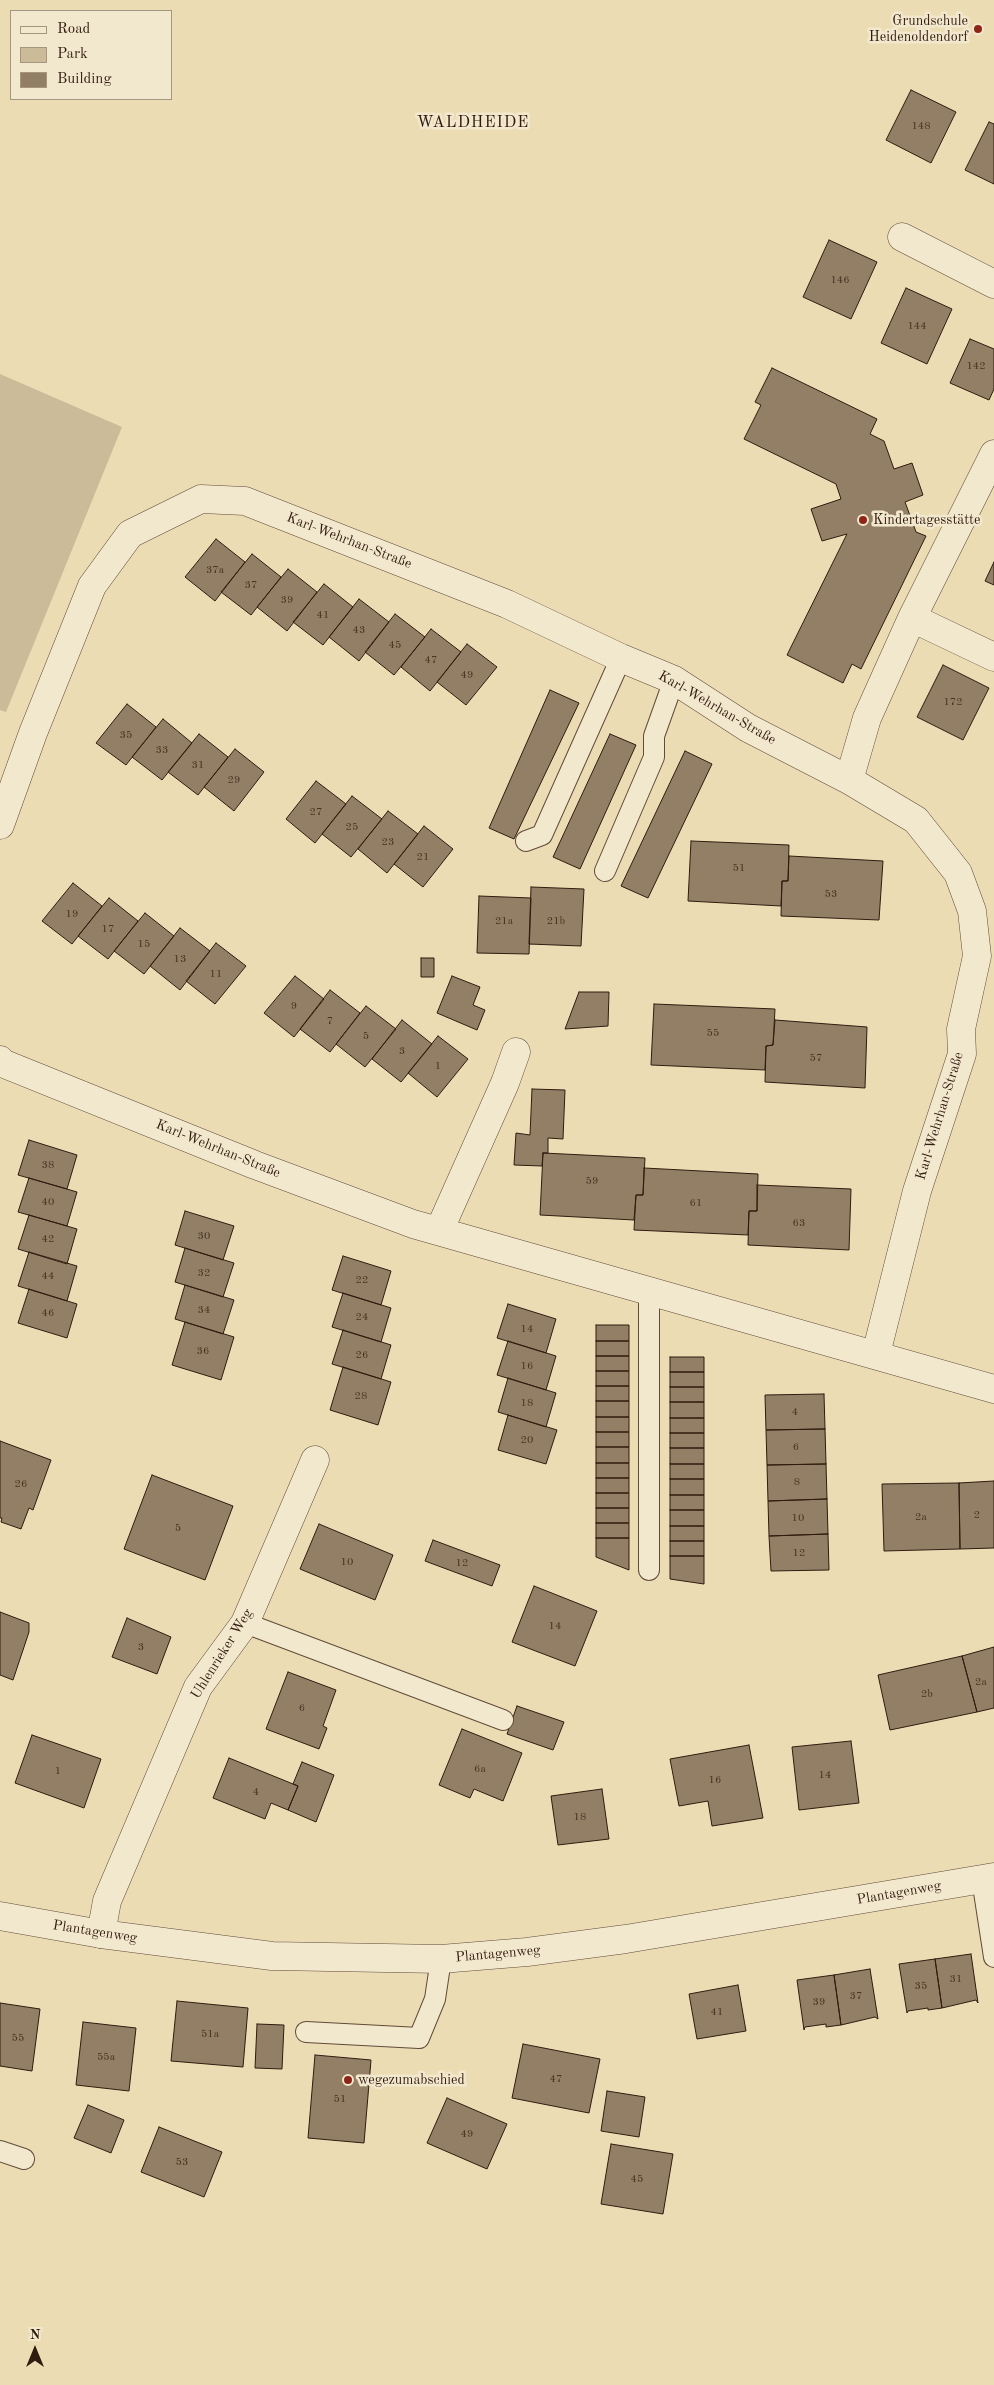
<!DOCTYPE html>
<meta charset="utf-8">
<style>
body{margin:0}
#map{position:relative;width:994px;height:2385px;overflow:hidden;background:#ebdcb4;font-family:"Old Standard TT",serif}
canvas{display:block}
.legend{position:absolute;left:10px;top:10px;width:162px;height:90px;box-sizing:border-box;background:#f2e8ce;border:1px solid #a59682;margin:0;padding:6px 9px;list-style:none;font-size:15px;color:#311b0f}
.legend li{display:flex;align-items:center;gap:10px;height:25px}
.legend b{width:25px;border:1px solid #a59682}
.north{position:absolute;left:10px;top:2325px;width:50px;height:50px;-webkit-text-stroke:4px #f2e8ce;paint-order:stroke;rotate:0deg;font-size:14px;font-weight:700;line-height:20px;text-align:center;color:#311b0f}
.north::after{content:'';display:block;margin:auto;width:18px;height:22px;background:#311b0f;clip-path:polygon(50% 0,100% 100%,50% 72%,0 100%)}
</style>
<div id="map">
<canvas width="994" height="2385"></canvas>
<ul class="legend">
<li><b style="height:6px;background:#f2e8ce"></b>Road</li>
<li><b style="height:14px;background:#cbbb98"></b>Park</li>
<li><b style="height:14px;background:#927f65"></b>Building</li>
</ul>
<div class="north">N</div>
</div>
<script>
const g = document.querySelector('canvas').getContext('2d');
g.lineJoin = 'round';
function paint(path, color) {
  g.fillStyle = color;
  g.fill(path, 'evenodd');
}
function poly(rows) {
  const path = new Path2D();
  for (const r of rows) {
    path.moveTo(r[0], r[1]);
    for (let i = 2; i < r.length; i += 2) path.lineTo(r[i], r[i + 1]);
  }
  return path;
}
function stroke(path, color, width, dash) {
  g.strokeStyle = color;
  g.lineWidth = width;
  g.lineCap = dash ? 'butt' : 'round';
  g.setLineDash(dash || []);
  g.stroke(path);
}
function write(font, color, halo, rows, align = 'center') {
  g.font = font + ' "Old Standard TT",serif';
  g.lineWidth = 5;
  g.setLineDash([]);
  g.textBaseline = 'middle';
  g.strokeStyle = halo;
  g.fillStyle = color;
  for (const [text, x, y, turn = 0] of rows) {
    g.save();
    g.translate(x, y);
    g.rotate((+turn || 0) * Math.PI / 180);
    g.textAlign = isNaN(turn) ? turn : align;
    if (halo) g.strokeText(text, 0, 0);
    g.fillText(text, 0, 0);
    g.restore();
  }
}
paint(poly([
 [0,374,122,427,6,712,0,710]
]), '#cbbb98');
const building = poly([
 [911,90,956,112,931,163,886,140,911,90],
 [989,122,994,124,994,184,965,170,989,122],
 [829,240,877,262,851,319,803,297,829,240],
 [906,288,952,309,927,364,881,343,906,288],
 [970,339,994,349,994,389,989,400,950,383,970,339],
 [772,368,877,419,870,434,884,441,894,469,912,463,923,495,905,502,916,532,926,536,861,669,852,664,843,683,787,655,847,534,822,541,811,509,841,499,836,484,744,439,761,405,755,402,772,368],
 [216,539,245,562,215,601,185,577,216,539],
 [252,554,281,577,251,615,221,592,252,554],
 [994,562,994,585,985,581,994,562],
 [288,569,317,592,287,631,257,607,288,569],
 [324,584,353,607,323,645,293,622,324,584],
 [359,599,389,622,359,661,329,637,359,599],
 [395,614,425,637,394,675,365,652,395,614],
 [431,629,461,652,430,691,401,667,431,629],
 [467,644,497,667,466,705,437,682,467,644],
 [943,665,989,688,963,740,917,717,943,665],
 [550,690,579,703,514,839,489,828,550,690],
 [127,704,156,727,126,765,96,743,127,704],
 [163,719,192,743,162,780,132,757,163,719],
 [199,734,228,757,198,795,168,772,199,734],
 [610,734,636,745,580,869,553,857,610,734],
 [235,749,264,772,234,811,204,787,235,749],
 [685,751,712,764,648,898,621,886,685,751],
 [316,781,346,804,315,843,286,819,316,781],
 [352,796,382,819,351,857,322,834,352,796],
 [388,811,418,834,387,873,358,849,388,811],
 [424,826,453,849,423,887,394,864,424,826],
 [691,841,789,845,788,881,782,881,781,906,688,901,691,841],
 [789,856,883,861,879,920,781,916,782,881,788,881,789,856],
 [73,883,102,906,72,944,42,921,73,883],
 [531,887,584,889,581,946,529,944,531,887],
 [479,896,531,898,529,954,477,953,479,896],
 [109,898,138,921,108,959,78,936,109,898],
 [145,913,174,936,144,974,114,951,145,913],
 [180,928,210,951,180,990,150,966,180,928],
 [216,943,246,966,215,1004,186,981,216,943],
 [421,958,434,958,434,977,421,977,421,958],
 [295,976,324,999,294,1037,264,1013,295,976],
 [452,976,480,987,473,1005,485,1010,477,1030,437,1013,452,976],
 [330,990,360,1013,330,1052,300,1029,330,990],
 [579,992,609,992,608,1026,565,1029,579,992],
 [654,1004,775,1009,773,1045,766,1046,765,1070,651,1065,654,1004],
 [366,1006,396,1029,365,1067,336,1044,366,1006],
 [402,1020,432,1044,401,1082,372,1059,402,1020],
 [775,1020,867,1027,865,1088,765,1082,766,1046,773,1045,775,1020],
 [438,1036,468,1059,437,1097,408,1073,438,1036],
 [532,1089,565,1090,563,1139,548,1138,548,1153,543,1153,542,1166,514,1165,516,1133,530,1135,532,1089],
 [29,1140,77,1155,67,1189,18,1175,29,1140],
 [543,1153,645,1158,643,1195,636,1195,634,1220,540,1215,543,1153],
 [644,1168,758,1174,757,1211,749,1211,748,1235,634,1230,636,1195,643,1195,644,1168],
 [29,1178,77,1192,67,1226,18,1212,29,1178],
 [757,1185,851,1189,849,1250,748,1245,749,1211,757,1211,757,1185],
 [185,1211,234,1226,223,1260,175,1245,185,1211],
 [29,1215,77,1229,67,1264,18,1249,29,1215],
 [185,1248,234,1263,223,1297,175,1282,185,1248],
 [29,1252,77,1266,67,1301,18,1286,29,1252],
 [343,1256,391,1271,381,1305,332,1290,343,1256],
 [185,1285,234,1300,223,1334,175,1319,185,1285],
 [29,1289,77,1304,67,1338,18,1323,29,1289],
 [343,1293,391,1308,381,1342,332,1327,343,1293],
 [508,1304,556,1319,546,1353,497,1338,508,1304],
 [185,1322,234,1337,221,1380,172,1365,185,1322],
 [596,1325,629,1325,629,1341,596,1341,596,1325],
 [343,1330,391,1345,381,1379,332,1364,343,1330],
 [508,1341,556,1356,546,1390,497,1375,508,1341],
 [596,1341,629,1341,629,1356,596,1356,596,1341],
 [596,1356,629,1356,629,1371,596,1371,596,1356],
 [670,1357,704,1357,704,1372,670,1372,670,1357],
 [343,1367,391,1382,378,1425,330,1410,343,1367],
 [596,1371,629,1371,629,1386,596,1386,596,1371],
 [670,1372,704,1372,704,1387,670,1387,670,1372],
 [508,1378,556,1393,546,1427,498,1412,508,1378],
 [596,1386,629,1386,629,1401,596,1401,596,1386],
 [670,1387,704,1387,704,1402,670,1402,670,1387],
 [824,1394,825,1429,766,1430,765,1395,824,1394],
 [596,1401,629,1401,629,1417,596,1417,596,1401],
 [670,1402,704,1402,704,1418,670,1418,670,1402],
 [508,1415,557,1430,546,1464,498,1450,508,1415],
 [596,1417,629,1417,629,1432,596,1432,596,1417],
 [670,1418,704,1418,704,1433,670,1433,670,1418],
 [825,1429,826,1464,767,1465,766,1430,825,1429],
 [596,1432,629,1432,629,1447,596,1447,596,1432],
 [670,1433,704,1433,704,1448,670,1448,670,1433],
 [0,1441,51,1460,33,1510,29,1508,21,1529,1,1522,2,1518,0,1518,0,1441],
 [596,1447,629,1447,629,1463,596,1463,596,1447],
 [670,1448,704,1448,704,1464,670,1464,670,1448],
 [596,1463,629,1463,629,1478,596,1478,596,1463],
 [670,1464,704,1464,704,1479,670,1479,670,1464],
 [826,1464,827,1499,768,1501,767,1465,826,1464],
 [152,1475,233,1506,205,1580,124,1549,152,1475],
 [596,1478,629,1478,629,1493,596,1493,596,1478],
 [670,1479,704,1479,704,1495,670,1495,670,1479],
 [994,1481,994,1548,960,1549,959,1483,994,1481],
 [959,1483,960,1549,884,1551,882,1484,959,1483],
 [596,1493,629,1493,629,1508,596,1508,596,1493],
 [670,1495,704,1495,704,1510,670,1510,670,1495],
 [827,1499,828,1534,769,1536,768,1501,827,1499],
 [596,1508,629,1508,629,1523,596,1523,596,1508],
 [670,1510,704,1510,704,1526,670,1526,670,1510],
 [596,1523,629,1523,629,1538,596,1538,596,1523],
 [319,1524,393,1555,375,1600,300,1569,319,1524],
 [670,1526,704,1526,704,1541,670,1541,670,1526],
 [828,1534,829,1570,771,1571,769,1536,828,1534],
 [596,1538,629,1538,629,1570,596,1557,596,1538],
 [433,1540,500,1565,492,1586,425,1561,433,1540],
 [670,1541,704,1541,704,1556,670,1556,670,1541],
 [670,1556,704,1556,704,1584,670,1579,670,1556],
 [534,1586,597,1611,575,1666,512,1642,534,1586],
 [0,1612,29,1623,29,1632,13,1680,0,1675,0,1612],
 [127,1618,171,1637,157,1674,112,1657,127,1618],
 [994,1647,994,1708,977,1712,962,1656,994,1647],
 [962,1656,977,1712,890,1730,878,1675,962,1656],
 [288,1672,336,1690,323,1726,327,1728,319,1749,266,1729,288,1672],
 [517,1706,564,1722,553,1750,507,1734,517,1706],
 [462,1729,522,1753,503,1801,474,1789,470,1798,439,1785,462,1729],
 [32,1735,101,1759,84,1808,15,1783,32,1735],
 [851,1741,859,1803,799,1810,792,1747,851,1741],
 [749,1745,763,1818,712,1826,708,1801,679,1806,670,1759,749,1745],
 [229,1758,298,1786,288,1810,271,1803,265,1819,213,1798,229,1758],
 [302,1762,334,1775,316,1822,288,1810,298,1786,293,1784,302,1762],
 [602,1789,609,1839,558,1845,551,1796,602,1789],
 [971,1954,978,2003,976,2000,942,2008,935,1959,971,1954],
 [935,1959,942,2008,928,2010,928,2008,908,2011,907,2013,899,1964,935,1959],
 [870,1969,878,2019,875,2017,841,2025,834,1975,870,1969],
 [834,1975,841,2025,826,2027,826,2024,805,2027,804,2030,797,1980,834,1975],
 [738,1985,746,2031,697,2039,689,1994,738,1985],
 [177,2001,248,2008,243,2067,171,2061,177,2001],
 [0,2003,40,2009,32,2071,0,2066,0,2003],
 [83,2022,136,2028,129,2091,76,2085,83,2022],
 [257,2024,284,2025,282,2069,255,2068,257,2024],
 [523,2044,600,2059,589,2113,512,2098,523,2044],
 [315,2055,371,2060,364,2143,308,2138,315,2055],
 [607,2091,645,2097,639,2137,601,2131,607,2091],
 [447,2098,507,2124,487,2169,427,2143,447,2098],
 [88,2105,124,2120,111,2153,74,2138,88,2105],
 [159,2127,222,2152,204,2197,141,2172,159,2127],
 [611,2144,673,2154,663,2214,601,2204,611,2144]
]);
paint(building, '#927f65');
stroke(building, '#311b0f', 1);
const service = poly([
 [526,841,542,835,621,658],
 [605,871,654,757,654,736,674,680],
 [649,1291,649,1570],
 [245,1623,503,1720],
 [982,1879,994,1957],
 [306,2032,419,2038,435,1999,441,1959],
 [0,2151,24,2159]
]);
const minor = poly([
 [902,237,994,284],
 [912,618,994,657],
 [849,780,867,718,912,618,994,454],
 [0,825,33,733,92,586,130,534,201,499,245,501,507,604,621,658,674,680,748,728,849,780,916,820,958,873,972,911,977,956,961,1029,962,1054,917,1191,876,1354],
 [0,1060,2,1063,255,1165,413,1224,994,1389],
 [439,1231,505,1083,516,1052],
 [101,1934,107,1901,198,1687,245,1623,315,1460]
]);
const tertiary = poly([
 [0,1916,101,1934,272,1956,441,1959,527,1952,626,1939,994,1877]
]);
stroke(service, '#604b38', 22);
stroke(minor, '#604b38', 29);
stroke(tertiary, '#604b38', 29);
stroke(service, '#f2e8ce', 20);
stroke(minor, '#f2e8ce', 28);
stroke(tertiary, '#f2e8ce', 28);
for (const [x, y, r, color] of [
 [978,29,5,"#8f2418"],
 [863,520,5,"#8f2418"],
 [348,2080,5,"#8f2418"]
]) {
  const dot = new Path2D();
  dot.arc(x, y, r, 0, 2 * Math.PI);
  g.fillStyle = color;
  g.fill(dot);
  stroke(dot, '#f2e8ce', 2);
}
write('11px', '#493424', null, [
 ["148",921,126],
 ["146",840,280],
 ["144",917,326],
 ["142",976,366],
 ["37a",215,570],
 ["37",251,585],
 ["39",287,600],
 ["41",323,615],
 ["43",359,630],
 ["45",395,645],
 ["47",431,660],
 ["49",467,675],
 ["172",953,702],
 ["35",126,735],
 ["33",162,750],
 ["31",198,765],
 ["29",234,780],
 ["27",316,812],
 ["25",352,827],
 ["23",388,842],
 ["21",423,857],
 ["51",739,868],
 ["53",831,894],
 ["19",72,914],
 ["21a",504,921],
 ["21b",556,921],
 ["17",108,929],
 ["15",144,944],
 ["13",180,959],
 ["11",216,974],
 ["9",294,1006],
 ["7",330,1021],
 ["55",713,1033],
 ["5",366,1036],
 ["3",402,1051],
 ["57",816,1058],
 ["1",438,1066],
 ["38",48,1165],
 ["59",592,1181],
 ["40",48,1202],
 ["61",696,1203],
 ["63",799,1223],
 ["30",204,1236],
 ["42",48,1239],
 ["32",204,1273],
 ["44",48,1276],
 ["22",362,1280],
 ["34",204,1310],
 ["46",48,1313],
 ["24",362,1317],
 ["14",527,1329],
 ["36",203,1351],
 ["26",362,1355],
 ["16",527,1366],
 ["28",361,1396],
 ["18",527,1403],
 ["4",795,1412],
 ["20",527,1440],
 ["6",796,1447],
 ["8",797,1482],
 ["26",21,1484],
 ["2",977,1515],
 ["2a",921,1517],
 ["10",798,1518],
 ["5",178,1528],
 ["12",799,1553],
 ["10",347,1562],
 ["12",462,1563],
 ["14",555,1626],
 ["3",141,1647],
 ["2a",981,1682],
 ["2b",927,1694],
 ["6",302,1708],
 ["6a",480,1769],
 ["1",58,1771],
 ["14",825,1775],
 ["16",715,1780],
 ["4",256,1792],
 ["18",580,1817],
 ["31",956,1979],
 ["35",921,1986],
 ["37",856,1996],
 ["39",819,2002],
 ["41",717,2012],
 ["51a",210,2034],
 ["55",18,2038],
 ["55a",106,2057],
 ["47",556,2079],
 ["51",340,2099],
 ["49",467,2134],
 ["53",182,2162],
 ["45",637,2179]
]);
write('14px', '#311b0f', '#f2e8ce', [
 ["Grundschule",968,21,"right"],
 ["Heidenoldendorf",968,37,"right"],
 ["Kindertagesstätte",873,520],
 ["wegezumabschied",358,2080]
], 'left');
write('14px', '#311b0f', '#f2e8ce', [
 ["Karl-Wehrhan-Straße",349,541,21],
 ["Karl-Wehrhan-Straße",717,708,30],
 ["Karl-Wehrhan-Straße",940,1116,-73],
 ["Karl-Wehrhan-Straße",218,1149,22],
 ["Uhlenrieker Weg",222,1654,-58],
 ["Plantagenweg",899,1893,-10],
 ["Plantagenweg",95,1932,9],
 ["Plantagenweg",498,1954,-5]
]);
g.letterSpacing = '1px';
write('16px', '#311b0f', '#f2e8ce', [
 ["WALDHEIDE",473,123]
]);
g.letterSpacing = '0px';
</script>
